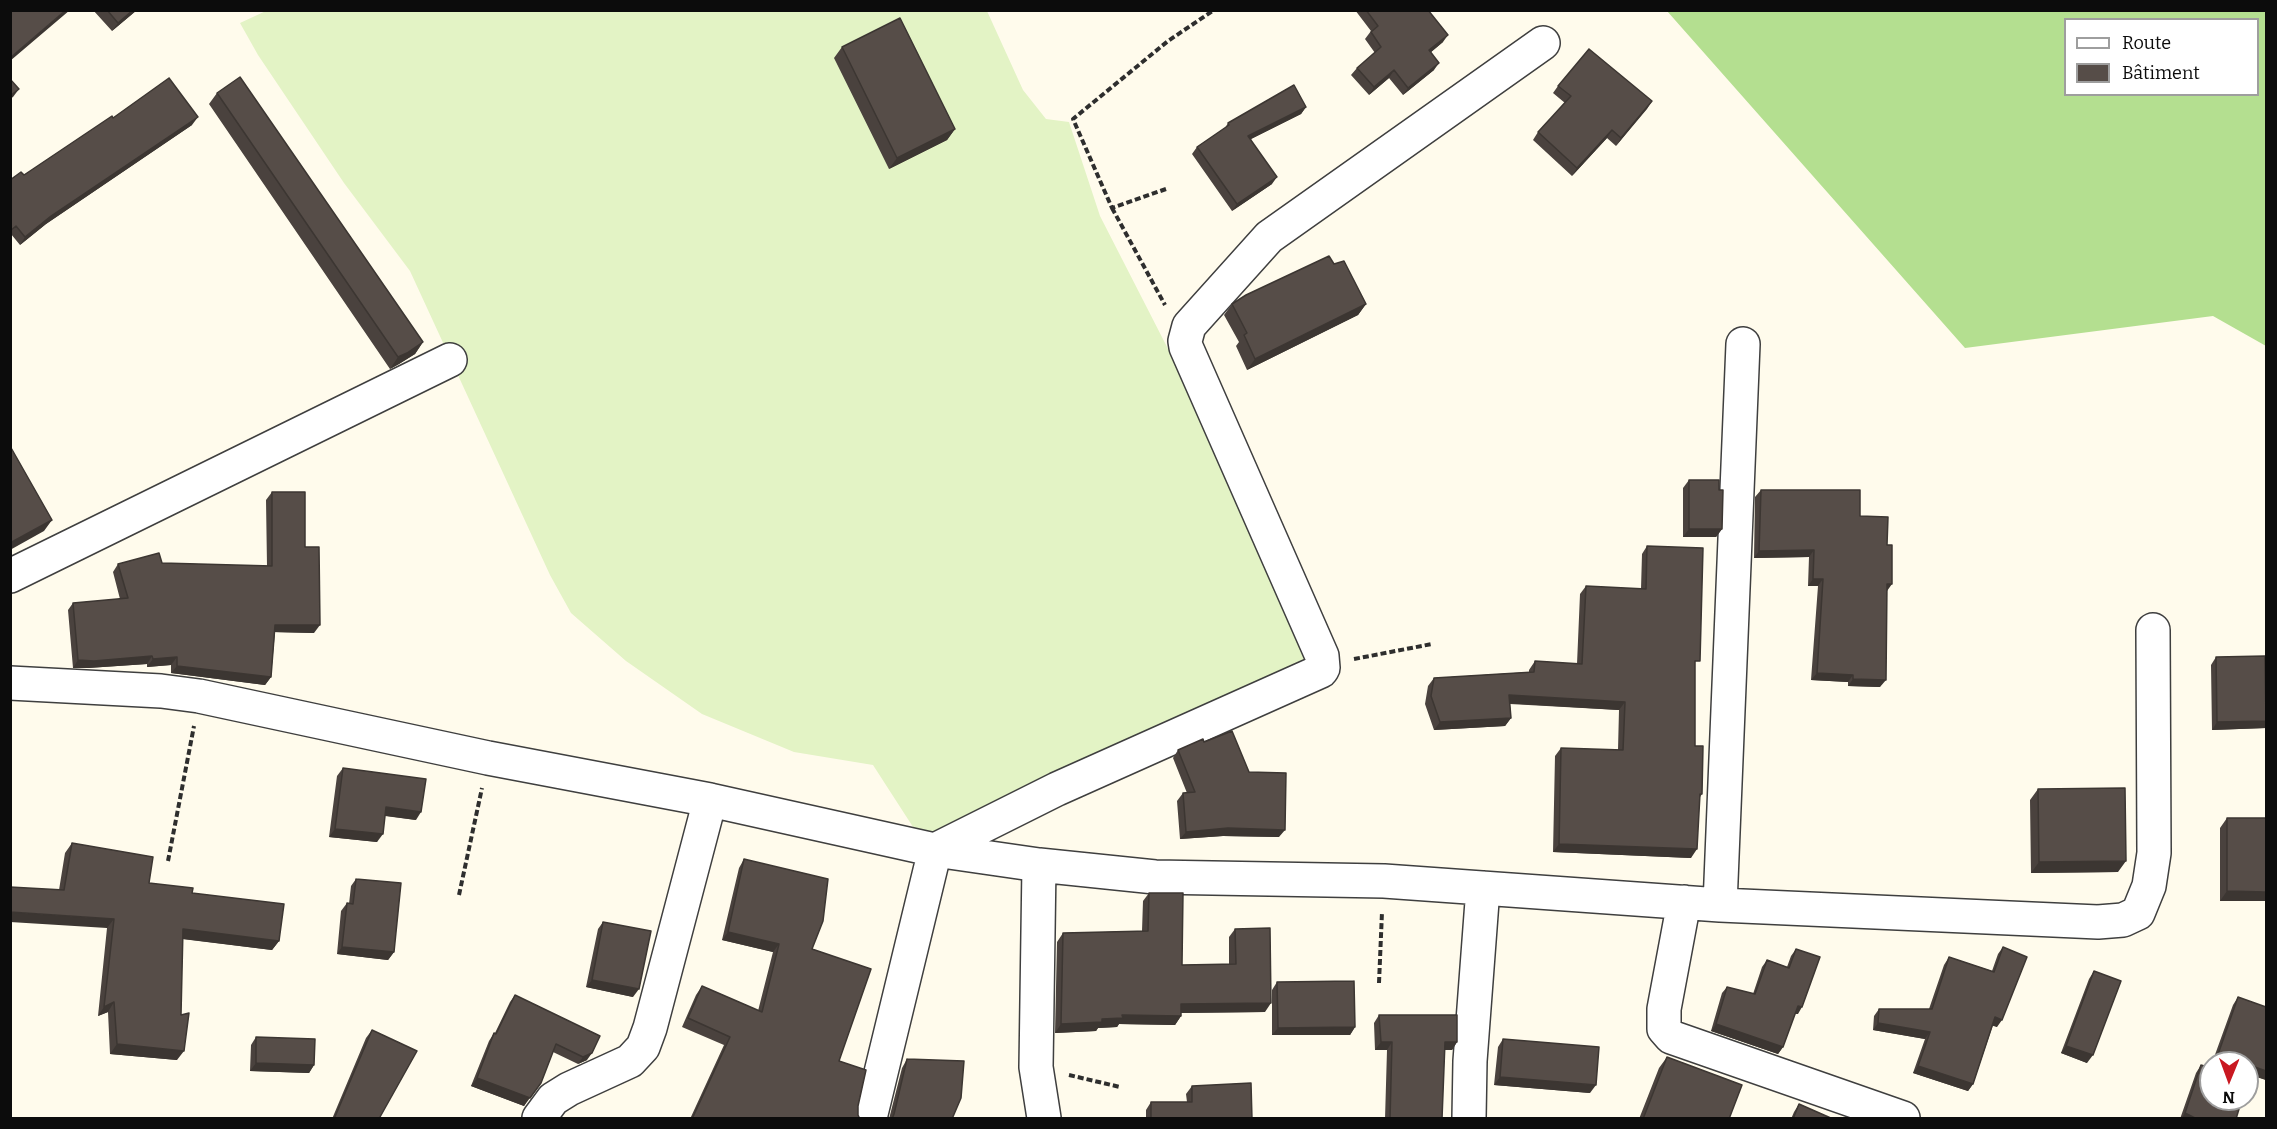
<!DOCTYPE html>
<meta charset="utf-8">
<style>
body{margin:0}
#map{position:relative;width:2277px;height:1129px;overflow:hidden;background:#fffbec;font-family:Bitter,serif}
canvas{display:block}
.frame{position:absolute;inset:0;border:12px solid #0c0c0c;pointer-events:none}
.legend{position:absolute;left:2064px;top:18px;width:195px;height:78px;box-sizing:border-box;background:#fff;border:2px solid #9e9e9e;margin:0;padding:8px 10px;list-style:none;font-size:18px;color:#0c0c0c}
.legend li{display:flex;align-items:center;gap:12px;height:30px}
.legend b{width:30px;border:2px solid #9e9e9e}
.north{position:absolute;left:2199px;top:1051px;width:60px;height:60px;box-sizing:border-box;background:#fff;border:2px solid #9e9e9e;border-radius:50%;rotate:181deg;font-size:16px;font-weight:700;line-height:24px;text-align:center;color:#0c0c0c}
.north::after{content:'';display:block;margin:auto;width:21px;height:27px;background:#c91821;clip-path:polygon(50% 0,100% 100%,50% 72%,0 100%)}
</style>
<div id="map">
<canvas width="2277" height="1129"></canvas>
<div class="frame"></div>
<ul class="legend">
<li><b style="height:8px;background:#fff"></b>Route</li>
<li><b style="height:16px;background:#564d48"></b>Bâtiment</li>
</ul>
<div class="north">N</div>
</div>
<script>
const g = document.querySelector('canvas').getContext('2d');
g.lineJoin = 'round';
function paint(path, color) {
  g.fillStyle = color;
  g.fill(path, 'evenodd');
}
function poly(rows) {
  const path = new Path2D();
  for (const r of rows) {
    path.moveTo(r[0], r[1]);
    for (let i = 2; i < r.length; i += 2) path.lineTo(r[i], r[i + 1]);
  }
  return path;
}
function stroke(path, color, width, dash) {
  g.strokeStyle = color;
  g.lineWidth = width;
  g.lineCap = dash ? 'butt' : 'round';
  g.setLineDash(dash || []);
  g.stroke(path);
}
paint(poly([
 [1667,11,2266,11,2266,346,2213,316,1965,348],
 [2066,20,2258,20,2258,94,2066,94]
]), '#b4df90');
paint(poly([
 [268,10,987,11,1023,90,1046,119,1069,122,1100,216,1252,513,1323,681,924,844,873,765,794,752,702,714,626,661,571,613,550,575,410,271,344,183,258,55,240,23]
]), '#e3f3c5');
const street = poly([
 [10,576,450,360],
 [10,683,161,691,199,696,488,758,710,800,935,850,1039,865,1155,877,1384,881,1720,905,2098,922,2123,920,2138,913,2149,886,2154,853,2153,630],
 [1039,865,1036,1067,1044,1118],
 [1684,902,1664,1009,1664,1029,1671,1037,1903,1118],
 [1720,905,1743,344],
 [539,1118,553,1099,569,1089,630,1061,643,1047,650,1028,710,800],
 [870,1118,935,850,1057,789,1321,671,1323,668,1322,656,1186,347,1185,341,1189,326,1269,237,1543,43],
 [1469,1118,1470,1061,1483,888]
]);
stroke(street, '#3f3f3f', 36);
stroke(poly([
 [1166,189,1112,208,1073,119,1168,41,1214,10],
 [1112,208,1165,305],
 [1354,659,1432,644],
 [168,861,194,726],
 [459,895,482,788],
 [1379,983,1382,912],
 [1069,1075,1120,1087]
]), '#2e2e2e', 4, [6, 3]);
stroke(street, '#fff', 33);
paint(poly([
 [93,10,137,10,112,31],
 [1355,10,1428,10,1443,42,1431,52,1434,70,1403,95,1389,78,1369,95,1351,75,1357,68,1375,53,1365,39,1371,31],
 [842,47,955,129,947,140,889,169,834,58],
 [1558,86,1652,101,1616,146,1607,138,1572,176,1533,140,1538,132,1565,103,1553,93],
 [217,93,423,342,415,354,399,364,390,369,209,104],
 [1306,107,1301,114,1251,139,1272,184,1232,211,1192,154,1197,147,1225,128,1228,123],
 [113,118,192,125,46,224,20,245,11,234,24,175],
 [1334,264,1366,304,1358,315,1247,370,1236,346,1239,342,1224,315,1232,304],
 [1689,480,1722,529,1716,537,1683,537,1683,488],
 [1761,490,1860,516,1887,591,1880,687,1848,686,1848,682,1811,680,1818,586,1808,586,1809,557,1754,558,1755,497],
 [272,492,305,547,314,633,275,632,271,677,265,685,171,673,171,665,147,667,147,664,88,668,73,668,68,610,73,603,120,599,113,572,118,564,162,563,267,566,266,500],
 [1647,546,1695,668,1695,746,1702,794,1700,797,1691,858,1553,852,1555,756,1561,748,1618,750,1619,710,1510,704,1511,718,1505,726,1434,730,1425,704,1428,686,1434,678,1529,672,1529,670,1535,661,1577,664,1580,594,1586,586,1641,589,1642,554],
 [2216,657,2266,695,2266,728,2212,730,2211,665],
 [1204,742,1249,772,1279,837,1223,836,1180,839,1177,801,1183,793,1187,793,1173,758,1178,750],
 [343,768,416,820,385,816,377,842,329,837,337,776],
 [2038,789,2118,872,2031,873,2030,800],
 [2227,818,2266,901,2220,901,2220,828],
 [72,843,149,883,192,893,279,941,272,950,182,939,177,1060,110,1054,108,1012,98,1016,107,928,59,890,65,853],
 [744,859,812,949,839,1061,858,1106,858,1115,860,1119,690,1119,724,1045,682,1027,696,995,702,986,758,1011,773,952,722,940,739,868],
 [356,879,394,952,388,960,337,954,341,911,347,903,349,904,351,886],
 [1149,893,1182,965,1229,964,1229,937,1235,929,1265,1012,1181,1013,1181,1016,1175,1025,1119,1024,1117,1027,1098,1028,1096,1031,1055,1033,1057,942,1063,933,1142,931,1143,901],
 [603,922,633,997,586,987,598,929],
 [2003,947,1997,1027,1993,1025,1973,1084,1968,1091,1913,1073,1925,1039,1873,1030,1874,1016,1879,1009,1929,1009,1944,965,1949,957,1992,971,1998,954],
 [1796,949,1798,1014,1795,1014,1783,1047,1778,1054,1711,1031,1722,993,1727,987,1753,994,1762,967,1767,960,1787,967,1791,956],
 [2094,971,2087,1063,2061,1053,2089,979],
 [1277,982,1355,1027,1350,1035,1272,1035,1272,990],
 [515,995,587,1060,578,1064,553,1052,524,1106,471,1086,489,1041,494,1033,495,1033,510,1002],
 [2238,997,2266,1080,2249,1074,2247,1063,2212,1063,2233,1005],
 [1379,1015,1457,1042,1452,1050,1444,1050,1442,1119,1385,1119,1387,1050,1375,1050,1374,1023],
 [372,1030,380,1117,383,1119,332,1119,366,1038],
 [256,1037,314,1065,309,1073,250,1071,251,1045],
 [1503,1039,1590,1093,1494,1085,1498,1047],
 [1667,1057,1729,1119,1639,1119,1659,1068],
 [907,1059,952,1119,889,1119,902,1068],
 [2201,1065,2211,1068,2211,1066,2211,1099,2236,1119,2180,1119,2196,1073],
 [1192,1086,1252,1119,1146,1119,1146,1110,1151,1102,1187,1102,1186,1094],
 [1799,1104,1833,1119,1791,1119,1794,1112]
]), '#4a423e');
paint(poly([
 [66,10,70,10,10,61,10,58],
 [133,10,137,10,112,31,118,23],
 [1448,35,1443,42,1424,58,1429,50],
 [1439,63,1434,70,1403,95,1408,88],
 [1394,70,1389,78,1369,95,1374,87],
 [19,89,13,97,10,99,10,96],
 [1652,101,1647,109,1616,146,1621,138],
 [1306,107,1301,114,1243,143,1248,136],
 [198,117,192,125,46,224,20,245,25,237,51,216],
 [955,129,947,140,889,169,897,158],
 [1612,130,1607,138,1572,176,1577,168],
 [1277,177,1272,184,1232,211,1237,204],
 [1366,304,1358,315,1247,370,1255,359],
 [423,342,415,354,399,364,390,369,398,357],
 [52,520,44,531,10,550,10,543],
 [1689,529,1722,529,1716,537,1683,537],
 [1814,550,1809,557,1754,558,1759,551],
 [1813,579,1823,579,1818,586,1808,586],
 [1887,584,1892,584,1887,591],
 [275,625,320,625,314,633,270,632],
 [152,656,147,664,88,668,73,668,78,660],
 [177,657,171,665,147,667,153,659],
 [177,666,271,677,265,685,171,673],
 [1817,673,1853,675,1848,682,1811,680],
 [1853,679,1886,680,1880,687,1848,686],
 [1509,695,1625,702,1619,710,1503,703],
 [1511,718,1505,726,1434,730,1440,722],
 [2266,721,2266,728,2212,730,2217,722],
 [386,807,421,812,416,820,380,815],
 [1228,828,1285,830,1279,837,1223,836,1180,839,1186,832],
 [335,829,383,834,377,842,329,837],
 [1559,844,1697,849,1691,858,1553,852],
 [2126,861,2118,872,2031,873,2039,862],
 [2227,891,2266,892,2266,901,2220,901],
 [10,912,114,919,107,928,10,922],
 [183,929,279,941,272,950,176,938],
 [728,932,779,944,773,952,722,940],
 [342,947,394,952,388,960,337,954],
 [592,980,639,989,633,997,586,987],
 [114,1002,108,1012,98,1016,104,1007],
 [1271,1003,1265,1012,1175,1013,1181,1004],
 [1798,1006,1802,1007,1798,1014,1793,1013],
 [1122,1015,1181,1016,1175,1025,1119,1024,1117,1027,1098,1028,1096,1031,1055,1033,1061,1024,1102,1019],
 [1995,1017,2002,1020,1997,1027,1990,1025],
 [1878,1023,1930,1032,1925,1039,1873,1030],
 [1716,1024,1783,1047,1778,1054,1711,1031],
 [1355,1027,1350,1035,1272,1035,1278,1028],
 [1381,1042,1392,1042,1387,1050,1375,1050],
 [1445,1042,1457,1042,1452,1050,1439,1050],
 [117,1044,184,1051,177,1060,110,1054],
 [2066,1046,2093,1055,2087,1063,2061,1053],
 [592,1053,587,1060,578,1064,583,1057],
 [256,1063,314,1065,309,1073,250,1071],
 [1918,1066,1973,1084,1968,1091,1913,1073],
 [2252,1066,2266,1071,2266,1080,2247,1074],
 [1500,1077,1596,1085,1590,1093,1494,1085],
 [477,1078,541,1083,524,1106,471,1086],
 [2185,1113,2197,1119,2181,1119]
]), '#3c3632');
const building = poly([
 [10,10,66,10,10,58,10,10],
 [107,10,133,10,118,23,107,10],
 [1366,10,1428,10,1448,35,1429,50,1439,63,1408,88,1394,70,1374,87,1357,68,1381,47,1371,32,1378,26,1366,10],
 [900,18,955,129,897,158,842,47,900,18],
 [1589,49,1652,101,1621,138,1612,130,1577,168,1538,132,1571,96,1558,86,1589,49],
 [240,77,423,342,407,353,398,357,217,93,240,77],
 [169,78,198,117,51,216,25,237,16,226,10,231,10,180,21,172,24,175,112,116,113,118,169,78],
 [10,79,19,89,10,96,10,79],
 [1294,85,1306,107,1248,136,1277,177,1237,204,1197,147,1229,125,1228,123,1294,85],
 [1329,256,1334,264,1344,261,1366,304,1255,359,1244,335,1247,333,1232,304,1246,295,1329,256],
 [10,446,52,520,10,543,10,446],
 [1689,480,1719,480,1719,490,1723,490,1722,529,1689,529,1689,480],
 [1761,490,1860,490,1860,516,1888,517,1887,545,1892,545,1892,584,1887,584,1886,680,1853,679,1853,675,1817,673,1823,579,1813,579,1814,550,1759,551,1761,490],
 [272,492,305,492,305,547,319,547,320,625,275,625,271,677,177,666,177,657,153,659,152,656,94,661,78,660,73,603,128,598,118,564,159,553,162,563,272,566,272,492],
 [1647,546,1703,548,1700,661,1695,661,1695,746,1703,746,1702,794,1700,794,1697,849,1559,844,1561,748,1623,750,1625,702,1509,695,1511,718,1440,722,1431,696,1434,678,1534,672,1535,661,1582,664,1586,586,1646,589,1647,546],
 [2265,656,2266,721,2217,722,2216,657,2265,656],
 [1232,731,1249,772,1286,773,1285,830,1228,828,1186,832,1183,793,1195,792,1178,750,1203,739,1204,742,1232,731],
 [343,768,426,779,421,812,386,807,383,834,335,829,343,768],
 [2125,788,2126,861,2039,862,2038,789,2125,788],
 [2227,818,2266,818,2266,892,2227,891,2227,818],
 [72,843,153,857,149,883,193,888,192,893,284,904,279,941,183,929,181,1015,189,1013,184,1051,117,1044,114,1002,104,1007,114,919,10,912,10,887,64,890,72,843],
 [744,859,828,879,823,921,812,949,871,969,839,1061,866,1070,858,1106,858,1115,860,1119,692,1119,730,1037,688,1018,702,986,762,1012,779,944,728,932,744,859],
 [356,879,401,883,394,952,342,947,347,903,353,904,356,879],
 [1149,893,1183,893,1182,965,1236,964,1235,929,1270,928,1271,1003,1181,1004,1181,1016,1122,1015,1123,1018,1102,1019,1102,1022,1061,1024,1063,933,1148,931,1149,893],
 [603,922,651,931,639,989,592,980,603,922],
 [2003,947,2027,957,2002,1020,1995,1017,1973,1084,1918,1066,1930,1032,1878,1023,1879,1009,1932,1009,1949,957,1994,972,2003,947],
 [1796,949,1820,957,1802,1007,1798,1006,1783,1047,1716,1024,1727,987,1755,994,1767,960,1789,968,1796,949],
 [2094,971,2121,981,2093,1055,2066,1046,2094,971],
 [1354,981,1355,1027,1278,1028,1277,982,1354,981],
 [515,995,600,1036,592,1053,583,1057,556,1044,541,1083,530,1098,477,1078,494,1033,496,1034,515,995],
 [2238,997,2266,1007,2266,1071,2252,1066,2247,1081,2247,1063,2215,1063,2238,997],
 [1379,1015,1457,1015,1457,1042,1445,1042,1442,1119,1390,1119,1392,1042,1381,1042,1379,1015],
 [372,1030,417,1051,380,1117,383,1119,334,1119,372,1030],
 [256,1037,315,1039,314,1065,256,1063,256,1037],
 [1503,1039,1599,1047,1596,1085,1500,1077,1503,1039],
 [1667,1057,1742,1085,1729,1119,1643,1119,1667,1057],
 [907,1059,964,1061,961,1098,952,1119,892,1119,894,1114,907,1059],
 [2201,1065,2211,1068,2211,1099,2242,1099,2236,1119,2197,1119,2185,1113,2201,1065],
 [1251,1083,1252,1119,1151,1119,1151,1102,1192,1102,1192,1086,1251,1083],
 [1799,1104,1833,1119,1793,1119,1799,1104]
]);
paint(building, '#564d48');
stroke(building, '#3c3632', 1.5);
</script>
